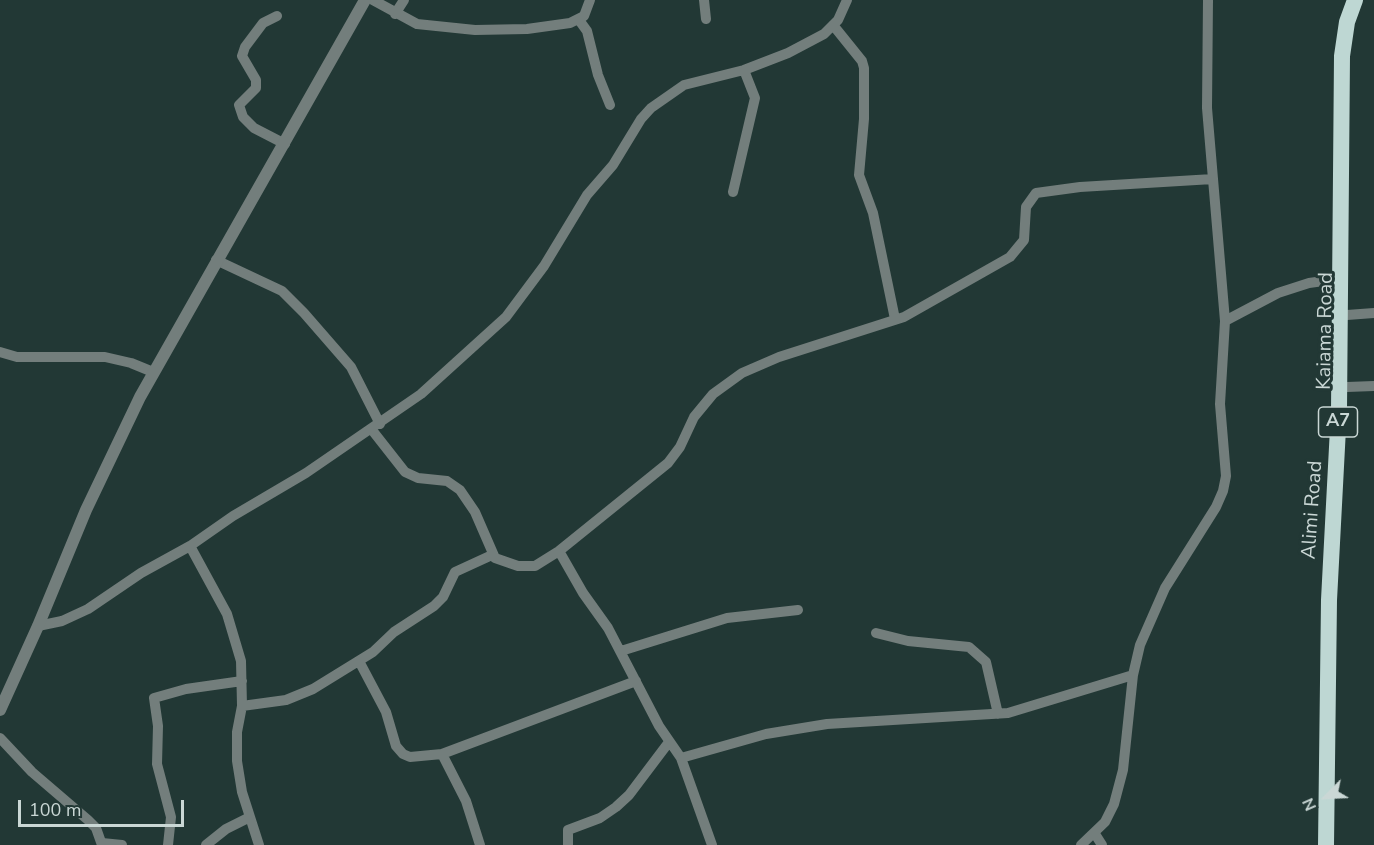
<!DOCTYPE html>
<style>
body{margin:0}
#map{position:relative;width:1374px;height:845px;overflow:hidden;background:#223835;font-family:"Nunito Sans",sans-serif}
canvas{display:block}
.north{position:absolute;left:1296px;top:767px;width:60px;height:60px;-webkit-text-stroke:4px #223835;paint-order:stroke;rotate:246deg;font-size:16px;font-weight:700;line-height:24px;text-align:center;color:#cad7d5}
.north::after{content:'';display:block;margin:auto;width:21px;height:27px;background:#cad7d5;clip-path:polygon(50% 0,100% 100%,50% 72%,0 100%)}
.scale{position:absolute;left:18px;top:800px;width:166px;height:27px;box-sizing:border-box;border:3px solid #cad7d5;border-top:0;padding-left:8px;font-size:18px;line-height:21px;white-space:nowrap;color:#cad7d5;-webkit-text-stroke:4px #223835;paint-order:stroke}
</style>
<div id="map">
<canvas width="1374" height="845"></canvas>
<div class="north">N</div>
<div class="scale">100 m</div>
</div>
<script>
const g = document.querySelector('canvas').getContext('2d');
g.lineJoin = 'round';
function poly(rows) {
  const path = new Path2D();
  for (const r of rows) {
    path.moveTo(r[0], r[1]);
    for (let i = 2; i < r.length; i += 2) path.lineTo(r[i], r[i + 1]);
  }
  return path;
}
function stroke(path, color, width, dash) {
  g.strokeStyle = color;
  g.lineWidth = width;
  g.lineCap = dash ? 'butt' : 'round';
  g.setLineDash(dash || []);
  g.stroke(path);
}
function write(font, color, halo, rows, align = 'center') {
  g.font = font + ' "Nunito Sans",sans-serif';
  g.lineWidth = 6;
  g.setLineDash([]);
  g.textBaseline = 'middle';
  g.strokeStyle = halo;
  g.fillStyle = color;
  for (const [text, x, y, turn = 0] of rows) {
    g.save();
    g.translate(x, y);
    g.rotate((+turn || 0) * Math.PI / 180);
    g.textAlign = isNaN(turn) ? turn : align;
    if (halo) g.strokeText(text, 0, 0);
    g.fillText(text, 0, 0);
    g.restore();
  }
}
stroke(poly([
 [373,0,417,24,475,30,527,29,570,23,584,16,590,0],
 [704,0,706,19],
 [1208,0,1207,108,1225,321],
 [395,14,404,0],
 [277,16,263,23,245,47,242,56,256,80,256,88,239,105,243,117,254,128,285,144],
 [579,20,587,31,598,75,610,105],
 [833,25,862,61,864,68,864,119,859,175,873,213,895,319],
 [733,192,755,98,744,70],
 [216,260,282,291,304,313,351,367,380,424],
 [1347,315,1374,313],
 [0,352,17,357,105,357,131,363,153,372],
 [1347,387,1374,386],
 [372,430,405,472,418,478,447,481,460,490,475,512,495,558,518,566,535,566,559,551,668,463,680,447,694,417,713,394,742,373,779,357,904,317,1010,257,1024,240,1026,207,1036,193,1080,187,1213,179],
 [190,546,227,614,241,661,242,706,237,732,237,761,242,792,259,845],
 [559,551,583,593,608,628,659,726,681,758,712,845],
 [38,626,62,621,88,609,141,573,190,546,233,516,306,473,421,394,506,317,544,266,587,195,613,165,641,119,651,108,684,85,744,70,788,53,824,34,838,20,847,0],
 [876,633,908,641,969,647,986,662,998,714],
 [621,651,727,618,798,610],
 [359,661,386,712,396,746,403,754,410,757,442,754,636,681],
 [242,706,286,700,313,689,373,652,394,632,434,606,443,597,455,572,492,555],
 [0,738,32,772,88,820,96,828,102,845],
 [442,754,466,801,480,845],
 [681,758,766,734,827,724,1008,713,1133,675],
 [1095,834,1102,845],
 [102,843,122,845],
 [168,845,171,817,157,764,158,726,154,698,186,689,242,681],
 [206,845,226,829,250,817],
 [568,845,568,830,600,818,616,807,629,795,669,742],
 [1081,845,1105,822,1114,804,1123,770,1133,675,1140,645,1165,588,1216,507,1223,491,1226,476,1220,404,1225,321,1278,293,1309,283,1338,279]
]), '#737e7c', 10);
stroke(poly([
 [0,710,38,626,86,510,140,397,365,0]
]), '#737e7c', 12);
stroke(poly([
 [1326,845,1329,600,1339,409,1342,56,1347,22,1355,0]
]), '#bed7d3', 16);
for (const [x, y, w] of [
 [1338,422,39]
]) {
  const box = new Path2D();
  box.roundRect(x - w / 2, y - 15, w, 30, 4.5);
  g.fillStyle = '#223835';
  g.fill(box);
  stroke(box, '#cad7d5', 1.5);
}
write('bold 18px', '#cad7d5', null, [
 ["A7",1338,422]
]);
write('20px', '#cad7d5', '#223835', [
 ["Kaiama Road",1326,331,-89],
 ["Alimi Road",1313,510,-86]
]);
</script>
